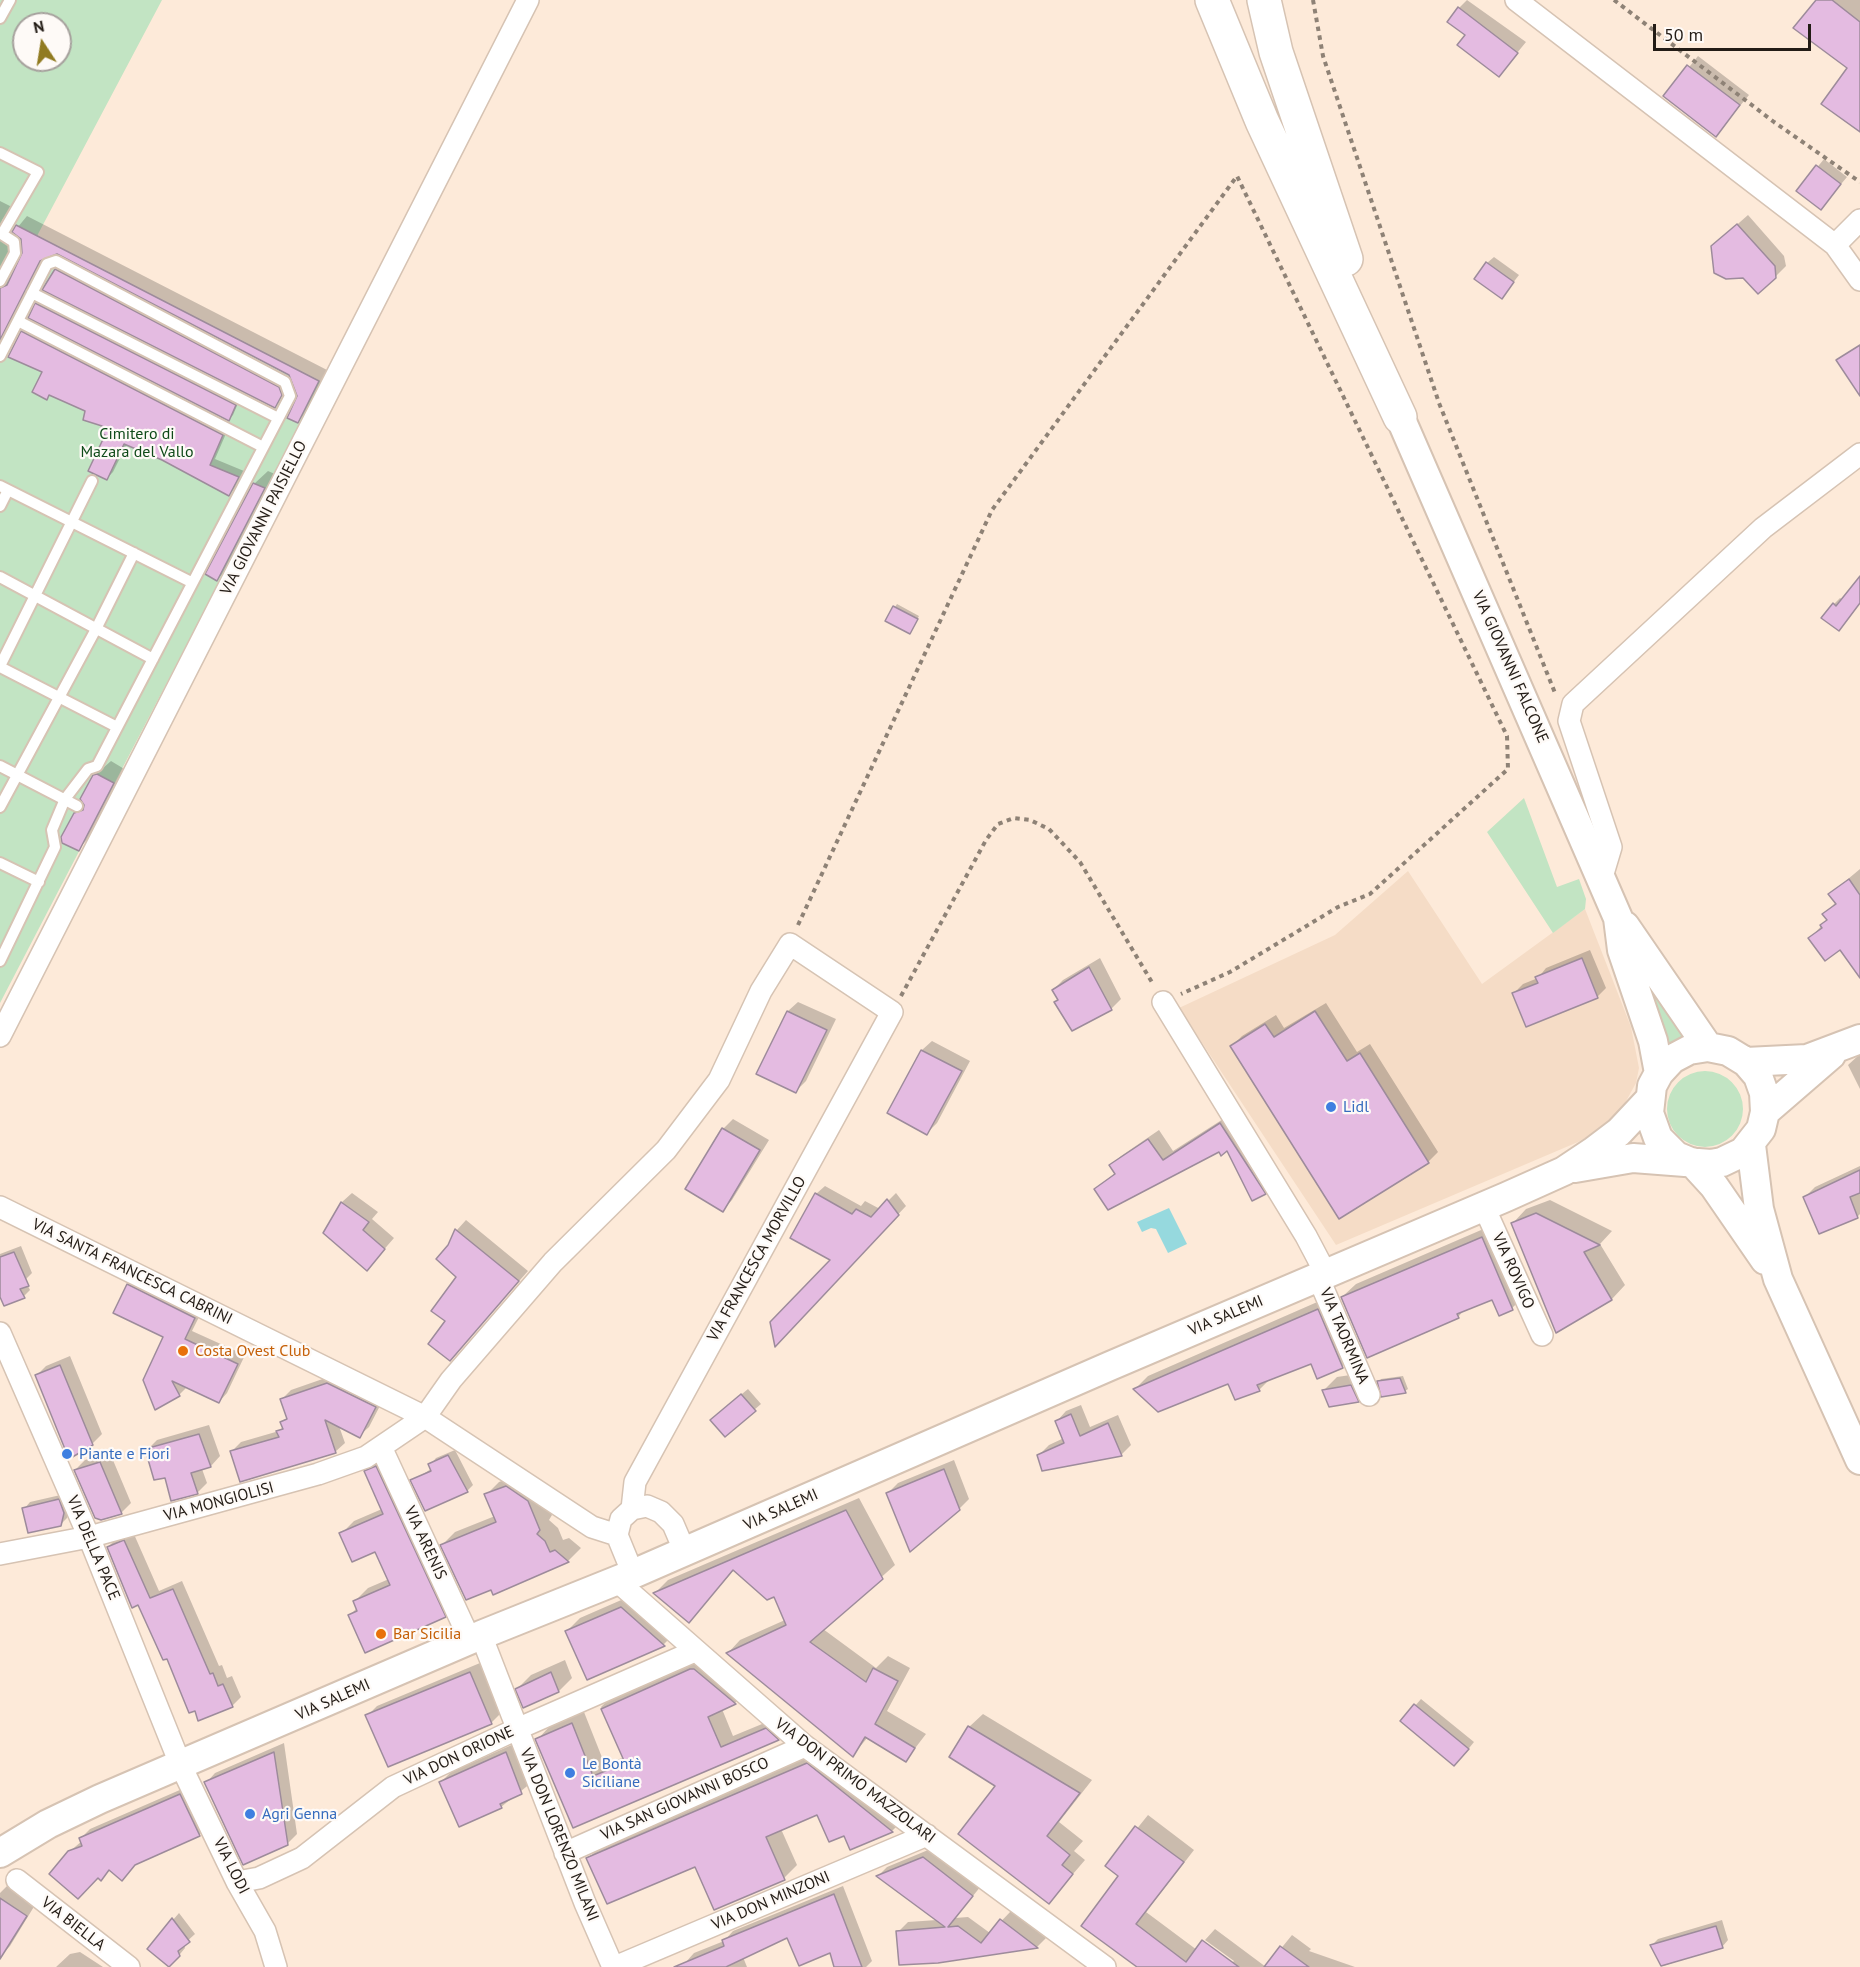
<!DOCTYPE html>
<meta charset="utf-8">
<style>
body{margin:0}
#map{position:relative;width:1860px;height:1967px;overflow:hidden;background:#fdead9;font-family:"PT Sans",sans-serif}
canvas{display:block}
.north{position:absolute;left:12px;top:12px;width:60px;height:60px;box-sizing:border-box;background:#fefaf7;border:2px solid #a6a19d;border-radius:50%;rotate:348deg;font-size:16px;font-weight:700;line-height:24px;text-align:center;color:#231c16}
.north::after{content:'';display:block;margin:auto;width:21px;height:27px;background:#917b21;clip-path:polygon(50% 0,100% 100%,50% 72%,0 100%)}
.scale{position:absolute;left:1653px;top:24px;width:158px;height:27px;box-sizing:border-box;border:3px solid #231c16;border-top:0;padding-left:8px;font-size:18px;line-height:21px;white-space:nowrap;color:#231c16;-webkit-text-stroke:4px #fefaf7;paint-order:stroke}
</style>
<div id="map">
<canvas width="1860" height="1967"></canvas>
<div class="north">N</div>
<div class="scale">50 m</div>
</div>
<script>
const g = document.querySelector('canvas').getContext('2d');
g.lineJoin = 'round';
function paint(path, color) {
  g.fillStyle = color;
  g.fill(path, 'evenodd');
}
function poly(rows) {
  const path = new Path2D();
  for (const r of rows) {
    if (r.length === 3) {
      path.moveTo(r[0] + r[2], r[1]);
      path.arc(r[0], r[1], r[2], 0, 2 * Math.PI);
      continue;
    }
    path.moveTo(r[0], r[1]);
    for (let i = 2; i < r.length; i += 2) path.lineTo(r[i], r[i + 1]);
  }
  return path;
}
function stroke(path, color, width, dash) {
  g.strokeStyle = color;
  g.lineWidth = width;
  g.lineCap = dash ? 'butt' : 'round';
  g.setLineDash(dash || []);
  g.stroke(path);
}
function write(font, color, halo, rows, align = 'center') {
  g.font = font + ' "PT Sans",sans-serif';
  g.lineWidth = 4.5;
  g.setLineDash([]);
  g.textBaseline = 'middle';
  g.strokeStyle = halo;
  g.fillStyle = color;
  for (const [text, x, y, turn = 0] of rows) {
    g.save();
    g.translate(x, y);
    g.rotate((+turn || 0) * Math.PI / 180);
    g.textAlign = isNaN(turn) ? turn : align;
    if (halo) g.strokeText(text, 0, 0);
    g.fillText(text, 0, 0);
    g.restore();
  }
}
paint(poly([
 [1408,871,1482,984,1585,909,1631,1027,1639,1068,1636,1083,1619,1114,1604,1129,1578,1142,1336,1245,1179,1008,1335,935]
]), '#f5dcc6');
paint(poly([
 [0,0,162,0,37,236,323,383,0,1003],
 [24,24,60,24,60,60,24,60],
 [1524,798,1557,887,1579,879,1586,899,1585,909,1553,933,1487,832],
 [1635,954,1687,1040,1666,1049],
 [1705,1109,38]
]), '#c2e4c3');
paint(poly([
 [1169,1208,1187,1244,1168,1253,1156,1229,1151,1228,1142,1232,1137,1222]
]), '#96d9de');
paint(poly([
 [1467,0,1526,42,1499,75,1467,35,1459,8],
 [1817,0,1860,0,1860,121,1850,67],
 [1698,56,1749,95,1716,135,1666,96],
 [1824,159,1847,177,1821,208,1798,191],
 [0,201,12,207,2,220,6,229,13,233,27,216,329,371,308,411,298,421,299,396,290,374,60,253,49,255,0,345],
 [17,233,22,238,23,256,12,277,8,278,3,274,17,240],
 [1748,215,1784,256,1786,266,1775,277,1723,237],
 [1494,257,1519,275,1502,297,1487,263],
 [59,267,281,385,284,392,278,404,275,406,57,270],
 [41,300,239,401,233,415,229,419,37,304],
 [28,326,228,429,215,459,244,471,235,488,229,494,163,459,127,444,113,472,107,478,107,434,104,425,86,410,51,394,46,398,44,371,22,332],
 [268,471,277,475,230,566,217,580,254,484],
 [1860,578,1860,603,1845,623,1834,604,1840,598,1843,600],
 [897,604,919,616,912,629,887,620],
 [111,761,126,770,92,835,78,849,75,814,85,803,94,776],
 [1860,869,1860,968,1840,948,1810,938,1828,919,1824,914,1836,902,1830,894],
 [1590,950,1606,988,1597,997,1514,993,1523,984,1538,978,1546,968],
 [1100,958,1121,999,1111,1009,1056,1002,1059,999,1053,990,1063,980],
 [798,1002,836,1019,806,1081,796,1091,788,1011],
 [1326,1003,1357,1052,1370,1044,1438,1152,1428,1162,1232,1046,1242,1036,1276,1015,1284,1028],
 [932,1041,970,1061,937,1123,927,1133,889,1113,922,1050],
 [1860,1054,1860,1089,1848,1065],
 [1231,1114,1275,1183,1265,1193,1227,1149,1096,1189,1116,1172,1111,1165,1121,1156,1159,1130,1173,1151],
 [733,1119,769,1140,732,1200,723,1210,687,1188,723,1129],
 [1860,1166,1860,1214,1857,1217,1805,1197,1815,1187],
 [825,1186,861,1206,865,1201,880,1209,896,1193,906,1206,776,1344,832,1259,816,1194],
 [352,1193,378,1212,372,1219,394,1238,367,1269,325,1233,342,1202],
 [1550,1200,1612,1231,1600,1244,1625,1285,1612,1299,1557,1331,1513,1223,1526,1209],
 [466,1220,528,1271,450,1359,447,1321,458,1276,450,1245,457,1230],
 [1495,1224,1526,1295,1512,1308,1500,1314,1493,1298,1465,1309,1458,1317,1342,1297,1356,1284],
 [21,1246,32,1273,25,1280,30,1290,24,1296,0,1293,0,1254],
 [137,1276,203,1309,192,1331,245,1355,227,1393,219,1402,187,1387,179,1395,156,1408,165,1336,128,1285],
 [1331,1296,1356,1353,1342,1366,1318,1377,1312,1362,1271,1378,1259,1390,1229,1382,1135,1389,1148,1376],
 [70,1356,102,1434,92,1444,36,1376,46,1366],
 [1364,1373,1371,1387,1358,1401,1324,1390,1337,1377],
 [337,1374,384,1398,369,1427,359,1436,339,1426,345,1443,335,1452,232,1451,241,1442,279,1431,284,1426,282,1422,288,1417,282,1399,291,1390],
 [1403,1376,1408,1389,1405,1391,1382,1396,1379,1382,1381,1379],
 [748,1389,761,1404,754,1410,719,1413],
 [1081,1405,1090,1427,1118,1415,1131,1445,1121,1455,1039,1455,1049,1445,1064,1438,1057,1421,1066,1411],
 [209,1425,220,1456,211,1466,202,1469,207,1483,197,1493,166,1476,147,1450,157,1440],
 [455,1450,473,1485,467,1491,412,1481,431,1469,430,1465,436,1458],
 [110,1453,131,1503,121,1513,75,1470,85,1460],
 [379,1459,458,1603,445,1616,350,1615,357,1608,355,1601,368,1588,389,1579,376,1550,341,1534,354,1521,382,1509,366,1472],
 [954,1460,969,1499,959,1509,888,1493,898,1483],
 [520,1474,541,1488,552,1515,549,1520,558,1528,563,1540,569,1538,581,1548,568,1561,494,1593,442,1545,455,1532,495,1516,486,1495,499,1482],
 [65,1494,70,1505,67,1518,60,1525,24,1509,30,1502],
 [859,1498,895,1565,823,1629,876,1668,888,1656,910,1668,887,1711,926,1734,906,1760,868,1737,853,1755,728,1653,740,1640,785,1620,775,1595,734,1570,689,1621,655,1593,668,1580],
 [133,1532,159,1591,182,1581,219,1666,222,1665,227,1678,232,1676,241,1697,232,1706,168,1657,108,1547,117,1538],
 [635,1594,677,1631,664,1644,588,1678,567,1631,580,1618],
 [707,1657,747,1691,735,1703,722,1709,733,1736,779,1717,790,1727,778,1739,573,1826,537,1740,549,1727,584,1712,605,1765,624,1757,601,1707,613,1695,623,1694],
 [565,1660,572,1678,559,1691,517,1689,531,1675],
 [480,1663,501,1713,491,1723,367,1716,377,1706],
 [1421,1699,1474,1742,1461,1758,1402,1721],
 [983,1714,1092,1780,1059,1822,1083,1841,1074,1851,1085,1860,1049,1902,969,1727],
 [284,1743,297,1834,287,1844,206,1783,215,1773],
 [516,1743,531,1783,501,1807,441,1782,451,1772],
 [820,1751,905,1818,892,1831,851,1848,845,1834,818,1813,781,1829,797,1865,784,1878,696,1865,588,1859,601,1845],
 [189,1786,209,1825,200,1834,137,1862,122,1879,110,1869,101,1879,69,1852,82,1841,81,1838,90,1829],
 [1148,1815,1194,1850,1146,1912,1197,1950,1232,1963,1234,1961,1205,1940,1215,1929,1266,1967,1292,1935,1311,1949,1309,1951,1355,1967,1139,1967,1120,1876,1107,1866],
 [933,1848,981,1886,955,1918,968,1917,990,1933,1011,1911,1046,1938,1037,1947,938,1962,898,1932,908,1922,937,1920,878,1876,887,1867],
 [7,1886,35,1905,10,1946,1,1956,0,1893],
 [843,1886,872,1961,866,1967,836,1967,831,1951,788,1936,743,1957,747,1967,687,1967,685,1963,694,1953,724,1941,733,1931],
 [179,1913,195,1934,184,1944,185,1948,176,1959,149,1948],
 [1722,1920,1728,1940,1722,1947,1660,1967,1663,1966,1652,1945,1658,1939],
 [80,1952,103,1967,56,1967,70,1954]
]), '#0003');
const building = poly([
 [1816,0,1832,0,1860,22,1860,132,1821,104,1847,68,1793,28,1816,0],
 [1458,7,1518,53,1499,77,1457,45,1465,35,1447,22,1458,7],
 [1687,65,1740,105,1716,137,1663,96,1687,65],
 [1816,165,1841,184,1821,210,1796,191,1816,165],
 [1737,224,1775,266,1776,278,1758,294,1743,278,1726,279,1714,273,1711,246,1737,224],
 [16,225,319,381,298,423,287,418,297,396,289,375,57,254,40,261,0,340,0,288,7,285,22,253,21,239,12,232,16,225],
 [1486,262,1514,282,1502,299,1474,279,1486,262],
 [55,269,279,387,282,395,275,408,42,290,55,269],
 [35,303,236,405,229,421,28,318,35,303],
 [21,331,223,435,210,465,239,477,229,496,162,460,124,444,107,480,88,471,105,435,99,432,102,426,83,420,85,411,49,395,47,400,32,392,42,372,8,357,21,331],
 [1860,345,1860,396,1836,360,1860,345],
 [253,483,265,488,217,581,205,574,253,483],
 [1860,576,1860,603,1839,631,1821,618,1833,603,1836,606,1860,576],
 [893,606,918,619,910,634,885,621,893,606],
 [97,774,114,783,79,851,62,843,61,837,74,813,83,810,84,805,80,799,93,775,97,774],
 [1849,879,1860,895,1860,978,1840,950,1825,961,1808,938,1822,928,1820,925,1827,920,1822,914,1836,904,1828,894,1849,879],
 [1582,958,1598,998,1526,1027,1512,993,1538,983,1535,977,1582,958],
 [1089,967,1112,1010,1072,1031,1054,1002,1058,1000,1052,990,1089,967],
 [787,1011,827,1030,796,1093,756,1074,787,1011],
 [1315,1011,1347,1061,1360,1053,1429,1163,1339,1219,1230,1046,1265,1024,1274,1037,1315,1011],
 [921,1050,962,1071,927,1135,887,1113,921,1050],
 [1220,1123,1266,1194,1252,1201,1227,1151,1221,1156,1219,1152,1108,1210,1094,1189,1115,1174,1109,1165,1148,1139,1163,1160,1220,1123],
 [722,1128,760,1150,723,1212,685,1189,722,1128],
 [1860,1170,1860,1193,1850,1197,1858,1218,1819,1234,1803,1197,1860,1170],
 [815,1193,852,1214,856,1209,871,1217,887,1199,899,1215,775,1347,770,1322,830,1260,790,1238,815,1193],
 [341,1202,369,1222,363,1230,385,1249,367,1271,323,1233,341,1202],
 [1536,1213,1600,1245,1584,1252,1612,1300,1556,1333,1511,1223,1536,1213],
 [455,1229,519,1281,450,1361,428,1344,445,1321,431,1311,456,1277,436,1259,448,1245,455,1229],
 [1482,1237,1513,1310,1499,1316,1492,1300,1457,1314,1459,1318,1367,1358,1341,1297,1482,1237],
 [14,1252,29,1286,20,1289,25,1298,4,1306,0,1297,0,1257,14,1252],
 [127,1284,195,1318,185,1339,238,1364,219,1403,172,1381,180,1396,155,1410,143,1380,163,1337,113,1313,127,1284],
 [1318,1309,1343,1368,1317,1379,1311,1364,1257,1385,1260,1391,1235,1400,1228,1384,1158,1412,1133,1389,1318,1309],
 [60,1365,93,1445,69,1459,35,1375,60,1365],
 [1400,1378,1406,1393,1381,1397,1377,1381,1400,1378],
 [327,1383,376,1407,360,1438,325,1420,336,1453,240,1482,230,1451,279,1437,276,1431,283,1429,280,1422,287,1419,280,1399,327,1383],
 [1351,1385,1359,1402,1329,1407,1322,1390,1351,1385],
 [741,1394,756,1411,725,1437,710,1420,741,1394],
 [1071,1414,1080,1436,1108,1423,1122,1456,1042,1471,1037,1455,1064,1443,1055,1421,1071,1414],
 [199,1434,211,1467,191,1473,198,1494,171,1501,165,1478,154,1480,145,1449,199,1434],
 [448,1455,468,1492,425,1511,410,1480,431,1471,428,1464,448,1455],
 [100,1462,122,1514,101,1520,95,1518,74,1470,100,1462],
 [376,1466,446,1617,365,1653,348,1615,357,1611,353,1601,390,1585,375,1552,352,1562,339,1533,383,1514,364,1471,376,1466],
 [944,1469,960,1510,910,1552,886,1493,944,1469],
 [506,1486,528,1501,540,1530,537,1534,545,1541,550,1552,555,1550,569,1562,493,1595,491,1590,466,1600,440,1545,496,1522,484,1494,506,1486],
 [59,1499,64,1513,61,1526,28,1533,22,1508,59,1499],
 [846,1510,883,1579,810,1642,866,1682,873,1668,898,1681,875,1724,915,1748,906,1762,865,1737,853,1757,726,1653,786,1625,774,1597,767,1600,733,1570,689,1623,653,1593,846,1510],
 [124,1540,150,1598,173,1589,210,1674,213,1673,218,1686,223,1684,233,1707,198,1721,195,1711,189,1713,167,1659,163,1660,138,1605,132,1608,107,1547,124,1540],
 [621,1607,665,1646,587,1680,565,1631,621,1607],
 [690,1669,694,1669,736,1704,708,1717,721,1747,766,1728,779,1740,573,1828,535,1739,572,1723,593,1776,625,1763,601,1709,690,1669],
 [470,1672,492,1724,388,1767,365,1715,470,1672],
 [551,1672,559,1692,523,1708,515,1689,551,1672],
 [1414,1704,1469,1749,1454,1766,1400,1721,1414,1704],
 [968,1726,1080,1793,1047,1836,1070,1855,1062,1865,1073,1874,1049,1904,958,1834,995,1786,949,1757,968,1726],
 [274,1752,288,1845,243,1865,204,1782,274,1752],
 [506,1752,522,1794,500,1804,502,1808,459,1827,439,1782,506,1752],
 [807,1763,893,1832,850,1850,844,1836,829,1842,817,1815,766,1837,785,1880,714,1910,695,1867,607,1904,586,1858,807,1763],
 [180,1794,200,1836,135,1865,122,1881,109,1870,101,1881,98,1878,78,1899,49,1874,68,1851,82,1846,79,1838,180,1794],
 [1135,1826,1184,1862,1136,1924,1186,1962,1202,1940,1239,1967,1137,1967,1081,1926,1118,1876,1105,1866,1135,1826],
 [923,1857,973,1896,948,1927,958,1926,981,1943,1000,1919,1038,1948,938,1963,899,1965,896,1931,945,1927,876,1876,923,1857],
 [834,1894,862,1967,834,1967,830,1953,799,1966,787,1938,726,1967,674,1967,724,1946,722,1940,834,1894],
 [0,1898,27,1916,0,1959,0,1898],
 [172,1918,190,1942,178,1951,180,1956,169,1967,147,1949,172,1918],
 [1716,1926,1723,1948,1661,1966,1650,1945,1716,1926],
 [1280,1946,1309,1967,1264,1967,1280,1946]
]);
paint(building, '#e4bbe1');
stroke(building, '#9d8b9b', 1.5);
const service = poly([
 [0,18,10,0],
 [0,153,38,172,2,234],
 [0,233,14,242,15,253,0,281],
 [32,293,278,418],
 [18,321,263,447],
 [0,356,47,264,56,261,285,382,290,396,97,766,88,769,65,799,52,830,55,847,0,961],
 [0,486,191,582],
 [0,506,8,490],
 [0,577,153,659],
 [0,666,92,481],
 [0,667,117,727],
 [0,766,77,806],
 [0,807,96,629,134,553],
 [0,863,39,882]
]);
const minor = poly([
 [1516,0,1835,245,1860,280],
 [1835,245,1860,220],
 [1602,877,1611,847,1569,721,1573,704,1763,528,1860,454],
 [1163,1002,1306,1236,1326,1274],
 [0,1036,528,0],
 [0,1207,425,1417,592,1527,617,1535],
 [1484,1207,1542,1335],
 [1318,1277,1369,1395],
 [0,1333,89,1537,181,1766,237,1882,265,1931,276,1967],
 [381,1447,470,1640],
 [0,1554,89,1537,318,1474,366,1457,425,1417,451,1380,553,1262,666,1150,719,1080,761,991,790,944,892,1012,635,1482,632,1509],
 [633,1574,617,1535,621,1519,632,1509,647,1506,661,1512,673,1524,685,1552],
 [617,1581,805,1746,1105,1967],
 [481,1635,585,1903,613,1967],
 [565,1853,805,1746],
 [17,1880,129,1967],
 [237,1882,259,1878,302,1858,393,1787,517,1729,695,1651],
 [615,1967,927,1835]
]);
const secondary = poly([
 [1400,417,1618,918,1622,950,1653,1041,1659,1073],
 [1625,926,1708,1047],
 [1746,1062,1807,1059,1860,1039],
 [1765,1112,1831,1055],
 [1751,1145,1759,1209,1778,1279,1860,1460],
 [1692,1162,1714,1186,1765,1260],
 [1575,1168,1633,1158,1711,1164,1722,1162,1743,1152,1761,1129,1765,1112,1764,1093,1758,1076,1746,1062,1728,1051,1708,1047,1689,1050,1672,1059,1659,1073,1652,1086,1649,1113,1658,1138,1676,1156,1688,1161],
 [0,1853,48,1824,100,1799,481,1635,633,1574,1110,1366,1506,1197,1564,1171,1594,1151,1619,1132,1649,1100]
]);
const motorway = poly([
 [1212,0,1262,121,1400,417],
 [1264,0,1276,52,1346,259]
]);
stroke(service, '#d6c3b3', 14);
stroke(minor, '#d6c3b3', 24);
stroke(secondary, '#d6c3b3', 32);
stroke(motorway, '#d6c3b3', 36);
stroke(poly([
 [1313,0,1323,56,1439,403,1555,693],
 [1614,0,1774,122,1860,182],
 [798,925,992,510,1237,176,1507,736,1508,769,1370,894,1338,907,1230,972,1181,994],
 [901,996,986,840,998,824,1014,818,1030,820,1049,829,1080,862,1153,984]
]), '#8e8276', 4, [4.5, 4.5]);
stroke(service, '#fff', 10);
stroke(minor, '#fff', 21);
stroke(secondary, '#fff', 28);
stroke(motorway, '#fff', 33);
for (const [x, y, r, color] of [
 [1331,1107,6,"#3f7fe0"],
 [183,1351,6,"#e8710a"],
 [67,1454,6,"#3f7fe0"],
 [381,1634,6,"#e8710a"],
 [570,1773,6,"#3f7fe0"],
 [250,1814,6,"#3f7fe0"]
]) {
  const dot = new Path2D();
  dot.arc(x, y, r, 0, 2 * Math.PI);
  g.fillStyle = color;
  g.fill(dot);
  stroke(dot, '#fefaf7', 2);
}
write('16px', '#0f4a19', '#fefaf7', [
 ["Cimitero di",137,434],
 ["Mazara del Vallo",137,452]
]);
write('16px', '#231c16', '#fefaf7', [
 ["VIA GIOVANNI PAISIELLO",264,518,-63],
 ["VIA GIOVANNI FALCONE",1510,667,66],
 ["VIA FRANCESCA MORVILLO",757,1259,-61],
 ["VIA ROVIGO",1513,1271,66],
 ["VIA SANTA FRANCESCA CABRINI",132,1272,26],
 ["VIA SALEMI",1226,1316,-23],
 ["VIA TAORMINA",1344,1336,67],
 ["VIA MONGIOLISI",219,1502,-15],
 ["VIA SALEMI",781,1510,-24],
 ["VIA ARENIS",425,1543,65],
 ["VIA DELLA PACE",93,1548,67],
 ["VIA SALEMI",333,1700,-24],
 ["VIA DON ORIONE",459,1756,-25],
 ["VIA DON PRIMO MAZZOLARI",855,1781,37],
 ["VIA SAN GIOVANNI BOSCO",685,1799,-24],
 ["VIA DON LORENZO MILANI",559,1835,68],
 ["VIA LODI",231,1866,63],
 ["VIA DON MINZONI",771,1901,-23],
 ["VIA BIELLA",73,1924,38]
]);
write('16px', '#366cbe', '#fefaf7', [
 ["Lidl",1343,1107],
 ["Piante e Fiori",79,1454],
 ["Le Bontà",582,1764],
 ["Siciliane",582,1782],
 ["Agri Genna",262,1814]
], 'left');
write('16px', '#c56008', '#fefaf7', [
 ["Costa Ovest Club",195,1351],
 ["Bar Sicilia",393,1634]
], 'left');
</script>
